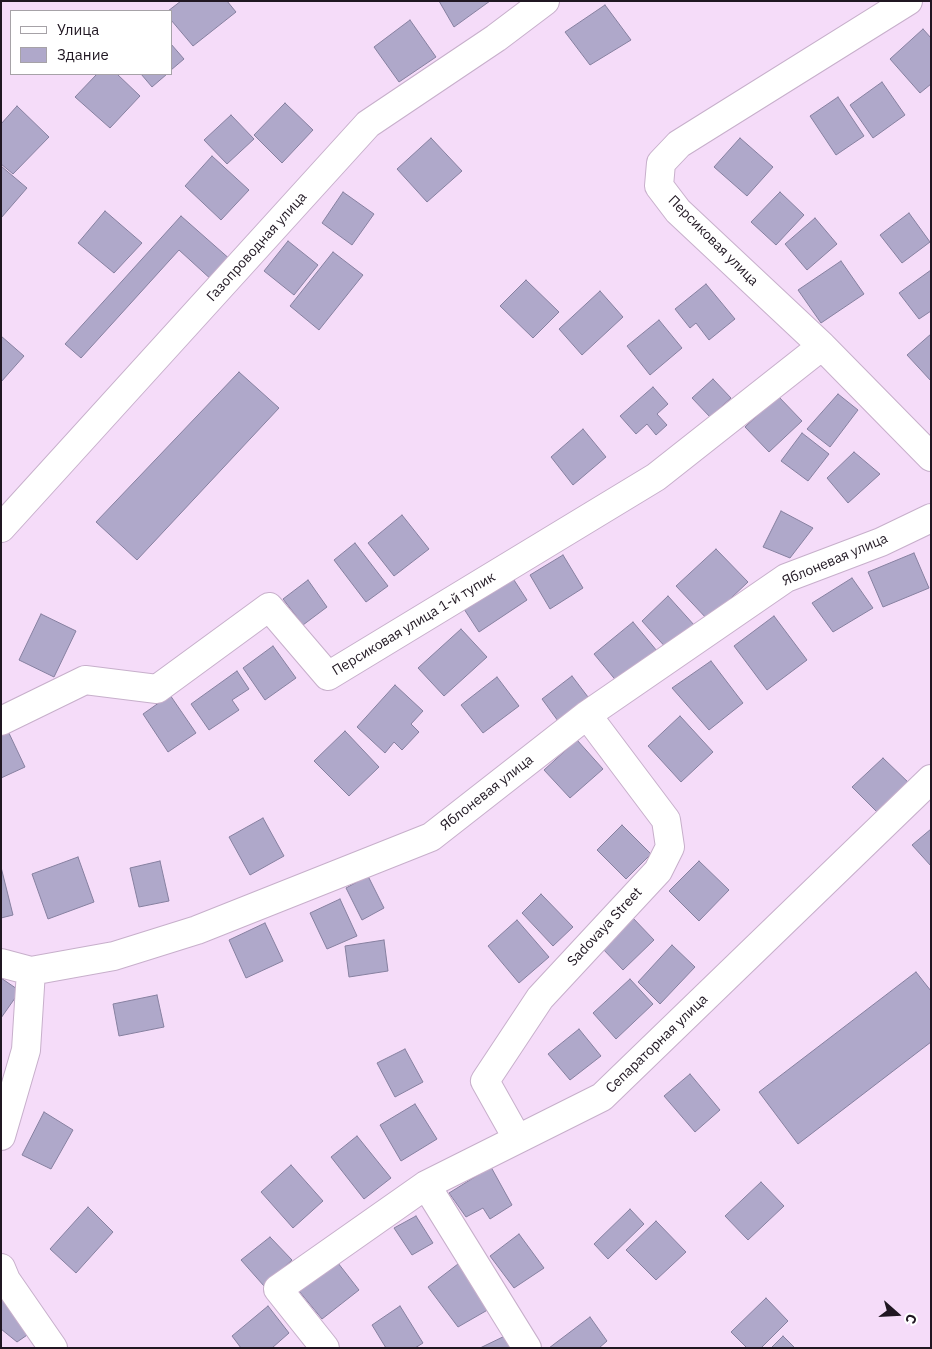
<!DOCTYPE html>
<meta charset="utf-8">
<style>
body{margin:0}
#map{position:relative;width:932px;height:1349px;overflow:hidden;background:#f5dcf9;font-family:"IBM Plex Sans",sans-serif}
canvas{display:block}
.frame{position:absolute;inset:0;border:2px solid #201722;pointer-events:none}
.legend{position:absolute;left:10px;top:10px;width:162px;height:65px;box-sizing:border-box;background:#fff;border:1px solid #a6a2a7;margin:0;padding:6px 9px;list-style:none;font-size:15px;color:#201722}
.legend li{display:flex;align-items:center;gap:10px;height:25px}
.legend b{width:25px;border:1px solid #a6a2a7}
.north{position:absolute;left:872px;top:1289px;width:50px;height:50px;-webkit-text-stroke:4px #fff;paint-order:stroke;rotate:109deg;font-size:14px;font-weight:700;line-height:20px;text-align:center;color:#201722}
.north::after{content:'';display:block;margin:auto;width:18px;height:22px;background:#201722;clip-path:polygon(50% 0,100% 100%,50% 72%,0 100%)}
</style>
<div id="map">
<canvas width="932" height="1349"></canvas>
<div class="frame"></div>
<ul class="legend">
<li><b style="height:6px;background:#fff"></b>Улица</li>
<li><b style="height:14px;background:#afa8ca"></b>Здание</li>
</ul>
<div class="north">С</div>
</div>
<script>
const g = document.querySelector('canvas').getContext('2d');
g.lineJoin = 'round';
function paint(path, color) {
  g.fillStyle = color;
  g.fill(path, 'evenodd');
}
function poly(rows) {
  const path = new Path2D();
  for (const r of rows) {
    path.moveTo(r[0], r[1]);
    for (let i = 2; i < r.length; i += 2) path.lineTo(r[i], r[i + 1]);
  }
  return path;
}
function stroke(path, color, width, dash) {
  g.strokeStyle = color;
  g.lineWidth = width;
  g.lineCap = dash ? 'butt' : 'round';
  g.setLineDash(dash || []);
  g.stroke(path);
}
function write(font, color, halo, rows, align = 'center') {
  g.font = font + ' "IBM Plex Sans",sans-serif';
  g.lineWidth = 4;
  g.setLineDash([]);
  g.textBaseline = 'middle';
  g.strokeStyle = halo;
  g.fillStyle = color;
  for (const [text, x, y, turn = 0] of rows) {
    g.save();
    g.translate(x, y);
    g.rotate((+turn || 0) * Math.PI / 180);
    g.textAlign = isNaN(turn) ? turn : align;
    if (halo) g.strokeText(text, 0, 0);
    g.fillText(text, 0, 0);
    g.restore();
  }
}
const building = poly([
 [181,1,227,1,236,12,193,46,171,20,171,11,168,11,181,1],
 [439,1,490,1,454,27,439,1],
 [605,5,631,40,590,65,565,32,605,5],
 [410,20,436,57,399,82,374,47,410,20],
 [923,29,931,38,931,84,920,93,890,59,923,29],
 [171,44,184,59,171,70,171,44],
 [97,74,117,74,140,96,110,128,75,97,97,74],
 [141,74,167,74,152,87,141,74],
 [882,82,905,115,873,138,850,105,882,82],
 [838,97,864,136,836,155,810,116,838,97],
 [285,103,313,130,282,163,254,135,285,103],
 [17,106,49,137,13,174,1,164,1,124,17,106],
 [231,115,254,139,227,164,204,140,231,115],
 [431,138,462,171,427,202,397,169,431,138],
 [740,138,773,167,747,196,714,167,740,138],
 [212,156,249,190,221,220,185,186,212,156],
 [1,166,27,188,1,218,1,166],
 [343,192,374,214,352,245,322,223,343,192],
 [780,192,804,215,776,245,751,222,780,192],
 [105,211,142,243,114,273,78,243,105,211],
 [909,213,930,242,902,263,880,235,909,213],
 [181,216,232,261,214,282,179,250,81,358,65,344,181,216],
 [815,218,837,244,807,270,785,244,815,218],
 [288,241,318,265,294,295,264,271,288,241],
 [333,252,363,275,319,330,290,306,333,252],
 [841,261,864,294,821,323,798,290,841,261],
 [931,270,931,311,919,319,899,293,931,270],
 [526,280,559,312,533,338,500,306,526,280],
 [706,284,735,319,709,340,696,323,690,328,675,309,706,284],
 [600,291,623,317,582,355,559,329,600,291],
 [659,320,682,348,650,375,627,346,659,320],
 [931,334,931,381,907,355,931,334],
 [1,336,24,356,1,382,1,336],
 [239,372,279,408,137,560,96,522,239,372],
 [713,379,731,398,710,417,692,398,713,379],
 [653,387,668,404,657,414,667,425,656,435,647,424,636,434,620,416,653,387],
 [838,394,858,410,830,447,807,429,838,394],
 [778,396,802,421,769,452,745,427,778,396],
 [583,429,606,457,573,485,551,457,583,429],
 [802,433,829,454,808,481,781,461,802,433],
 [854,452,880,474,848,503,827,478,854,452],
 [781,511,813,528,790,558,763,547,781,511],
 [402,515,429,549,394,576,368,543,402,515],
 [355,543,388,586,366,602,334,560,355,543],
 [716,549,748,582,708,620,676,586,716,549],
 [914,553,929,588,883,607,868,572,914,553],
 [563,555,583,588,550,609,530,575,563,555],
 [512,577,527,600,479,632,464,609,512,577],
 [852,578,873,608,833,632,812,603,852,578],
 [308,580,327,607,303,625,283,599,308,580],
 [668,596,695,626,668,650,642,621,668,596],
 [41,614,76,631,54,677,19,660,41,614],
 [774,616,807,660,767,690,734,646,774,616],
 [633,622,657,651,618,683,594,654,633,622],
 [461,629,487,657,444,696,418,668,461,629],
 [273,646,296,678,265,700,243,668,273,646],
 [711,661,743,703,709,730,672,688,711,661],
 [237,671,249,689,232,700,239,710,209,730,191,704,237,671],
 [572,676,588,697,558,721,542,699,572,676],
 [497,677,519,706,483,733,461,705,497,677],
 [395,685,423,711,411,724,419,732,402,750,394,742,385,753,357,727,395,685],
 [170,695,196,733,168,752,143,714,170,695],
 [680,716,713,752,681,782,648,746,680,716],
 [7,729,25,767,1,778,1,731,7,729],
 [345,731,379,767,349,796,314,761,345,731],
 [577,740,603,769,570,798,544,770,577,740],
 [883,758,910,784,880,815,852,787,883,758],
 [263,818,284,856,250,875,229,837,263,818],
 [622,825,651,854,626,879,597,850,622,825],
 [931,829,931,866,912,845,931,829],
 [78,857,94,902,48,919,32,874,78,857],
 [160,861,169,901,139,907,130,868,160,861],
 [699,861,729,890,699,921,669,891,699,861],
 [1,867,13,915,1,918,1,867],
 [368,876,384,908,362,920,346,888,368,876],
 [541,894,573,927,553,946,522,913,541,894],
 [340,899,357,936,327,949,310,913,340,899],
 [632,917,654,940,623,970,602,948,632,917],
 [517,920,549,957,519,983,488,946,517,920],
 [265,923,283,961,246,978,229,940,265,923],
 [384,940,388,971,349,977,345,946,384,940],
 [672,945,695,967,660,1004,638,982,672,945],
 [916,972,931,991,931,1042,798,1144,759,1092,916,972],
 [1,978,20,991,1,1018,1,978],
 [630,979,653,1004,616,1039,593,1013,630,979],
 [157,995,164,1027,119,1036,113,1004,157,995],
 [579,1029,601,1056,570,1080,548,1054,579,1029],
 [405,1049,423,1082,395,1097,377,1063,405,1049],
 [690,1074,720,1110,695,1132,664,1096,690,1074],
 [415,1104,437,1139,401,1161,380,1125,415,1104],
 [44,1112,73,1130,51,1169,22,1155,44,1112],
 [357,1136,391,1178,364,1199,331,1157,357,1136],
 [291,1165,323,1201,293,1228,261,1192,291,1165],
 [491,1167,512,1205,490,1219,483,1208,466,1217,449,1193,491,1167],
 [761,1182,784,1206,748,1240,725,1216,761,1182],
 [88,1207,113,1232,76,1273,50,1249,88,1207],
 [630,1209,644,1224,608,1259,594,1244,630,1209],
 [416,1216,433,1243,412,1255,394,1228,416,1216],
 [656,1221,686,1252,656,1280,626,1250,656,1221],
 [519,1234,544,1268,514,1288,490,1256,519,1234],
 [270,1237,292,1260,264,1286,241,1260,270,1237],
 [338,1263,359,1290,322,1319,299,1291,338,1263],
 [458,1264,491,1308,458,1327,428,1287,458,1264],
 [766,1298,788,1321,761,1348,747,1348,731,1332,766,1298],
 [1,1299,33,1331,17,1342,1,1329,1,1299],
 [268,1306,289,1333,272,1348,241,1348,232,1336,268,1306],
 [400,1306,423,1343,415,1348,386,1348,372,1325,400,1306],
 [590,1317,607,1341,599,1348,549,1348,590,1317],
 [509,1334,516,1348,480,1348,509,1334],
 [783,1336,795,1348,771,1348,783,1336]
]);
paint(building, '#afa8ca');
stroke(building, '#8680a0', 1);
const street = poly([
 [908,1,679,144,661,163,659,186,678,211,822,346,931,457],
 [1,528,368,124,496,38,545,1],
 [1,721,85,680,157,689,269,607,328,676,656,477,822,346],
 [1,963,31,971,114,956,197,930,431,837,587,715,786,578,881,542,931,518],
 [1,1136,26,1050,31,971],
 [517,1138,485,1081,540,998,658,871,670,847,666,820,587,715],
 [426,1185,527,1348],
 [1,1268,6,1280,53,1348],
 [325,1348,278,1289,426,1185,602,1097,931,779]
]);
stroke(street, '#c7afcb', 30);
stroke(street, '#fff', 28);
write('14px', '#201722', '#fff', [
 ["Персиковая улица",713,241,45],
 ["Газопроводная улица",257,247,-48],
 ["Яблоневая улица",835,560,-23],
 ["Персиковая улица 1-й тупик",414,624,-31],
 ["Яблоневая улица",487,793,-38],
 ["Sadovaya Street",605,927,-47],
 ["Сепараторная улица",657,1044,-44]
]);
</script>
